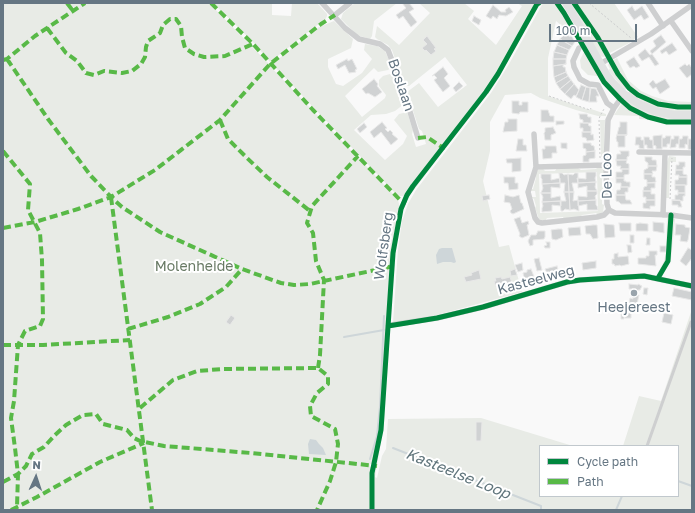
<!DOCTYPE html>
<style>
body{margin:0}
#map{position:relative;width:695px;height:513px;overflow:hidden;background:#f9f9f9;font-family:"Golos Text",sans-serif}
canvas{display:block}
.frame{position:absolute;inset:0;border:4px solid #657683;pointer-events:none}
.legend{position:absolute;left:539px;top:445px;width:140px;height:52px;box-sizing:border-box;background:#fff;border:1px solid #c1c8cd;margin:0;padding:5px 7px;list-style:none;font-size:12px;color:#657683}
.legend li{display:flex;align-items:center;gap:8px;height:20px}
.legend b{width:20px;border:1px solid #c1c8cd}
.north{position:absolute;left:16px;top:457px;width:40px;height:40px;-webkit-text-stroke:3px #fff;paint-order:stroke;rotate:3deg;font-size:11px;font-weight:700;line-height:16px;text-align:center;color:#657683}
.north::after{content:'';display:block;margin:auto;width:14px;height:18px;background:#657683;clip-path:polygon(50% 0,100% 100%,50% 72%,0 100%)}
.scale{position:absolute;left:549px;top:24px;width:88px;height:18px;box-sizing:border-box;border:2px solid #657683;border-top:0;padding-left:5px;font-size:12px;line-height:14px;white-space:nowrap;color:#657683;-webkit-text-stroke:3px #fff;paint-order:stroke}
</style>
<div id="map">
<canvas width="695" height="513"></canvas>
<div class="frame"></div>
<ul class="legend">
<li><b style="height:5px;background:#00873e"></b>Cycle path</li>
<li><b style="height:5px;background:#58b947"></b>Path</li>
</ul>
<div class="north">N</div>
<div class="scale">100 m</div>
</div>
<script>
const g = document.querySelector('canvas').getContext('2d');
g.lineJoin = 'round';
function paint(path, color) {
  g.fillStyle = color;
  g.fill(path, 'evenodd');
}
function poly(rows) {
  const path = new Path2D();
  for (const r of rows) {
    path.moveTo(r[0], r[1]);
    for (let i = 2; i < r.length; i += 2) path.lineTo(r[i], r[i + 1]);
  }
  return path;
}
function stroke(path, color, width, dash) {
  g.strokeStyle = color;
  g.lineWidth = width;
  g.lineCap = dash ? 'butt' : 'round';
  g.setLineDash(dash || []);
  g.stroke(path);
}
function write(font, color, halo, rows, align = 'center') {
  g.font = font + ' "Golos Text",sans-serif';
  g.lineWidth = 4;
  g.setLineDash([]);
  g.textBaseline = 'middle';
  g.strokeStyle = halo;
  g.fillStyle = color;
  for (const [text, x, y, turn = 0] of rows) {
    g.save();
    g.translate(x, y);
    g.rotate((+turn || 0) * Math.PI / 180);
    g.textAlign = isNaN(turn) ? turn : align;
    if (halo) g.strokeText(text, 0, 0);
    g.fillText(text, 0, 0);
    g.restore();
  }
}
paint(poly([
 [3,3,209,3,269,64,266,67,268,69,270,66,396,197,398,200,400,208,393,240,391,265,386,266,386,269,391,268,384,373,380,430,373,464,370,464,370,467,372,467,371,476,372,476,381,432,389,327,390,327,389,345,384,424,375,477,377,478,382,456,386,449,388,419,481,418,573,446,540,446,540,496,678,496,678,446,623,446,639,396,661,401,692,309,692,510,3,510],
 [213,3,272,3,272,15,291,16,292,3,317,3,327,14,327,16,325,20,316,26,270,62,253,42],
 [355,3,397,3,374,21,372,36,370,39,357,35,341,19,343,13],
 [419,3,464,3,474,11,468,19,496,45,522,6,517,3,536,3,497,74,411,187,405,196,400,196,396,194,272,64,319,27,334,21,353,39,351,48,328,59,328,67,336,84,343,86,362,73,372,59,364,50,365,44,377,46,385,51,392,67,388,70,378,72,374,68,345,96,362,117,385,98,386,95,379,86,379,80,383,76,390,74,394,74,404,104,395,111,386,114,371,115,354,130,385,160,403,144,407,136,394,120,399,114,407,112,413,130,412,134,416,147,426,144,422,131,419,129,407,92,419,83,438,107,467,85,445,57,409,86,406,86,404,85,392,50,388,45,377,39,375,37,377,26,399,45,430,13],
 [543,3,556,3,580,42,579,43,569,29,568,31,556,21,548,58,548,96,590,110,591,109,606,114,606,116,598,116,576,110,540,98,531,93,505,95,490,122,490,151,483,181,499,247,509,245,522,292,437,315,393,323,398,249,402,221,408,204,416,190,491,93,509,64],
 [569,3,573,3,579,11,596,37,606,56,603,57,600,56],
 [575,3,614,3,638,37,634,39,633,41,608,54,595,32],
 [538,5,500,74,408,198,400,218,397,238,390,324,389,324,395,240,398,221,403,204,412,188,497,76],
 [581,44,598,73,597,76,588,75,581,68,580,60,584,52,580,45],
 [617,58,628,80,641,91,652,96,668,101,692,102,692,106,682,107,667,105,644,97,630,87,621,76,612,61],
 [610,62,619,78,627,87,625,91,608,70,610,69,608,65],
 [630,91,651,103,675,108,692,108,692,111,674,112,651,106,627,93],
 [624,99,692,117,692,121,670,121,654,117,632,108,623,100],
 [622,103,638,113,657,120,639,119,639,116,614,115],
 [600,120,605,120,604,157,601,157],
 [669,156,676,157,676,162,670,162,669,198,666,198,667,162],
 [598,167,602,168,604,169,604,177,602,179,602,186,604,188,603,196,602,197,602,204,604,205,603,212,598,215,596,213,582,215,580,217,564,219,563,217,547,218,545,221,539,219,535,208,536,206,534,199,531,197,536,197,535,191,530,191,531,189,533,189,536,178,535,175,538,170,543,169,545,171,555,171,557,168,578,168,581,170,596,169],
 [597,172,598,211,540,213,539,174],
 [667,218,675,219,671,259,662,277,657,276,658,273,664,261,666,252]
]), '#e8ebe6');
paint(poly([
 [442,248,452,248,456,262,454,263,451,262,443,262,437,264,436,255,439,249],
 [310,439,316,440,319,444,323,448,326,455,309,454,308,444]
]), '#ced6d9');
stroke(poly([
 [344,337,384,330],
 [393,448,541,506,541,510],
 [370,459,377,436,380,406,384,316],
 [678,481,692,486],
 [616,510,622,496]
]), '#ced6d9', 2);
const building = poly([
 [402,3,409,3,414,9,409,12,417,22,411,27,403,16,399,19,396,15,406,8,402,3],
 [493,5,501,12,506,12,505,10,509,7,513,12,506,16,499,15,497,19,493,16,491,19,486,16,493,5],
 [632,6,635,11,642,6,649,17,644,20,641,15,634,20,627,10,632,6],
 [474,16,481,20,479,25,472,21,474,16],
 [565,33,570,37,571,35,575,42,572,46,560,39,565,33],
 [661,35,666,42,652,54,650,51,656,46,653,41,661,35],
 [427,36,436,48,434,49,436,51,431,55,426,50,425,51,422,48,427,44,423,40,427,36],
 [560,39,572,46,569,50,557,45,560,39],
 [672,43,677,50,669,55,666,51,662,54,660,51,672,43],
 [557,45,569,50,567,55,554,52,557,45],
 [645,49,650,55,652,54,659,64,655,66,649,57,642,61,638,55,645,49],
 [554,52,567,55,566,59,553,59,554,52],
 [634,57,640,66,636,68,634,66,630,68,626,62,634,57],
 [347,59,348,61,352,59,357,69,355,70,356,72,349,73,345,65,338,69,336,65,347,59],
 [553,59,566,59,566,64,553,66,553,59],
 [566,64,563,65,563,67,565,67,566,72,554,77,553,66,566,64],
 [685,64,687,66,689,64,692,68,692,74,687,78,679,68,685,64],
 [443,67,448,74,444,78,450,86,443,92,434,80,437,78,434,75,432,76,443,67],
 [566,72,568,76,556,83,554,77,566,72],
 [568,76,571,80,560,89,556,83,568,76],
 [374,79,378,84,377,86,382,92,375,97,368,93,366,94,362,89,374,79],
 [665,79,670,87,660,94,656,87,653,89,649,84,653,80,656,84,665,79],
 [571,80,574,84,565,94,560,89,571,80],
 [459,82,463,86,456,92,453,88,459,82],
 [574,84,579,90,576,96,574,95,571,99,565,94,574,84],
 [581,85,586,87,582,100,576,97,581,85],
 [586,87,591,88,589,102,582,100,586,87],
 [590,88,596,89,599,96,596,96,597,102,589,102,590,88],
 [512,101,519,101,519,105,522,105,522,102,528,102,528,112,520,112,519,114,512,113,512,101],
 [541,110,548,110,550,116,554,116,554,122,541,122,541,110],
 [579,114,587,114,588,117,591,117,591,123,583,123,583,120,580,119,579,114],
 [508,119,517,119,517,131,503,132,505,122,508,122,508,119],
 [556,121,564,121,564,124,556,125,556,121],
 [382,122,387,128,385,129,388,132,390,130,393,133,392,134,398,139,391,145,381,132,374,138,370,132,382,122],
 [620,122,627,122,627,135,617,135,619,127,620,127,620,122],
 [364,123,367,127,360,133,357,129,364,123],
 [580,123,588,123,589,126,591,126,591,132,583,132,583,128,580,128,580,123],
 [553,127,556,133,551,135,551,140,545,140,544,133,545,132,545,128,553,127],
 [582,132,591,132,591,135,593,134,594,140,587,141,586,138,582,137,582,132],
 [617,135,627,135,625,135,625,147,618,147,618,142,617,142,616,138,617,135],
 [662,135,662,149,656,149,656,146,653,145,653,136,662,135],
 [666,136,671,136,670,144,667,144,667,147,662,147,662,138,665,138,666,136],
 [674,136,679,136,679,144,676,144,676,147,670,148,671,139,674,139,674,136],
 [683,136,688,136,688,145,685,144,685,148,679,148,679,139,682,139,683,136],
 [636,137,641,137,641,140,644,140,644,149,639,148,639,145,635,145,636,137],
 [644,137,649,137,650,140,653,140,653,149,647,148,647,145,644,145,644,137],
 [518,139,523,139,523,145,526,145,527,151,516,151,518,139],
 [688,139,692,139,692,150,688,149,688,139],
 [561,143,567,143,567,149,561,148,561,143],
 [583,143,591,143,591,145,594,146,595,151,586,152,586,149,583,148,583,143],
 [545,146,556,146,557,153,552,153,552,158,543,159,542,149,545,149,545,146],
 [595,151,595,158,589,159,589,162,583,162,583,156,586,155,586,152,595,151],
 [620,151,629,151,629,156,627,157,627,160,616,160,617,154,621,154,620,151],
 [645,157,652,157,652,160,656,160,657,166,648,166,648,163,645,161,645,157],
 [521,158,521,171,512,172,512,163,507,163,506,159,521,158],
 [616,160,627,160,626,163,629,164,629,169,620,169,621,166,617,166,616,160],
 [679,162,685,162,685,167,683,167,683,170,676,170,676,165,679,165,679,162],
 [648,166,657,166,656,171,652,171,653,174,644,174,644,170,648,168,648,166],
 [622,169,629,169,629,174,624,175,624,178,616,178,616,172,622,172,622,169],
 [676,170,683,170,683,174,687,175,687,177,679,177,679,175,675,175,676,170],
 [586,172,596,172,596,176,595,178,596,182,578,183,577,178,586,179,586,172],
 [559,173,562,173,564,175,568,174,569,192,564,192,565,183,560,183,559,173],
 [575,173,578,173,578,183,572,183,574,192,569,192,568,174,573,175,575,173],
 [541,174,551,174,551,180,560,178,560,183,542,184,542,179,541,178,541,174],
 [644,174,652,174,652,177,655,177,656,182,647,183,647,180,644,179,644,174],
 [504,177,515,177,515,183,518,183,518,189,509,190,508,183,504,183,504,177],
 [679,177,687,177,687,185,675,185,675,180,678,180,679,177],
 [616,178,624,178,624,181,626,181,626,182,630,182,630,187,621,187,621,183,616,183,616,178],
 [596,182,595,187,597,191,587,191,587,186,578,188,578,183,596,182],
 [560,183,560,188,551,187,551,193,541,193,543,188,542,184,560,183],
 [647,183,655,183,655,188,651,188,651,191,643,191,644,187,647,186,647,183],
 [675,185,685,185,685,193,678,193,678,190,675,190,675,185],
 [621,187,628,187,628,192,625,192,625,195,616,195,617,190,620,190,621,187],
 [587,191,597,191,597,194,595,196,596,200,578,201,578,196,587,197,587,191],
 [643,191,651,191,651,194,655,194,655,200,646,200,646,197,643,197,643,191],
 [564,192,569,192,570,210,565,209,563,211,561,211,560,201,566,201,564,192],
 [569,192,574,192,573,201,578,200,579,211,574,209,570,210,569,192],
 [541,193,551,193,551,198,560,196,561,201,542,202,543,197,541,193],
 [678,193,685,193,685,196,683,196,683,201,672,200,675,200,675,195,678,195,678,193],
 [489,195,490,199,483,201,482,196,489,195],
 [505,195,513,197,519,195,521,203,522,203,524,209,513,214,511,213,510,211,512,209,510,203,504,202,505,195],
 [616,195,625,195,626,200,630,200,632,204,621,204,619,202,616,201,616,195],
 [596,200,596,205,597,206,598,210,587,210,587,204,578,206,578,201,596,200],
 [646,200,655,200,655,206,650,206,650,209,643,208,643,203,646,203,646,200],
 [672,200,680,200,682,207,678,207,678,205,672,205,672,200],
 [561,201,561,206,552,205,552,211,542,212,542,208,543,206,542,202,561,201],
 [520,217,522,223,528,221,529,224,527,225,529,235,522,238,519,236,520,234,514,219,520,217],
 [653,222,664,223,664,233,653,231,653,222],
 [619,223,631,223,631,231,620,231,619,223],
 [640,223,648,224,648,231,636,231,636,224,640,223],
 [604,224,614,225,615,237,605,238,604,224],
 [676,224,685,225,685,227,690,228,688,240,687,242,680,241,681,235,675,235,676,224],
 [593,225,597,225,598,238,593,239,590,234,586,234,585,226,593,225],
 [580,227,581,235,569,236,568,228,580,227],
 [558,229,562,229,563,237,556,240,552,239,551,230,558,229],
 [538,231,545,231,545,237,544,239,533,240,533,245,530,246,528,241,531,235,536,235,538,231],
 [630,235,634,235,634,243,630,243,630,235],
 [647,238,650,238,650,245,646,245,647,238],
 [546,242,550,242,550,248,545,248,544,246,547,245,546,242],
 [627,245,631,245,632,252,628,253,627,245],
 [660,246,666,246,666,252,660,252,660,246],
 [688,248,692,250,692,258,686,266,680,261,688,248],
 [649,251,657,251,657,255,655,255,656,266,638,264,638,258,646,258,646,256,649,256,649,251],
 [618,253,618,257,628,256,629,264,621,266,620,265,615,266,614,264,612,264,612,259,614,259,614,254,618,253],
 [539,258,542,270,537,271,534,259,539,258],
 [596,261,596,268,583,270,582,263,596,261],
 [522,263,523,270,518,272,515,265,522,263],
 [557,266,559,274,549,277,545,269,557,266],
 [515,269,517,275,511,276,510,271,515,269],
 [531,269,535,279,525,282,523,273,527,272,527,270,531,269],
 [479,270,481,279,466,282,464,277,472,275,471,273,479,270],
 [501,277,502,279,510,277,512,283,505,284,504,288,502,289,500,287,496,287,494,281,496,281,495,278,501,277],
 [629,284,638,285,638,284,642,286,640,290,638,290,637,295,639,295,637,304,629,303,630,298,633,299,631,291,633,292,633,289,629,289,629,284],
 [644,288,648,288,647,295,643,294,644,288],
 [674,288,692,292,692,300,672,296,674,288],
 [621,309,624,309,624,319,621,319,621,309],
 [625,310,631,310,631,318,625,318,625,310],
 [664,313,673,315,671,324,662,322,664,313],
 [231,315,235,318,230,325,226,322,231,315],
 [476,422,482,422,481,441,476,441,476,422]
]);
paint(building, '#d0d2d3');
stroke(building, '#e8e8e8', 1);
stroke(poly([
 [589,3,631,38],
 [549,96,590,110,591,108],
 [600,158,599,119,600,116,604,109],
 [670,199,672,158]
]), '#cbcccd', 1, [2, 2]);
stroke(poly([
 [647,446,691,322]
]), '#cecfd0', 3);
stroke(poly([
 [322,3,345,28,359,39,380,44,388,50,404,92,418,138],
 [648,3,663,26],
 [335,15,350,3],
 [671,21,692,51],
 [579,48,573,61,574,67,580,79,589,84,598,85,607,103,614,108],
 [600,64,651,34,692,5],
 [624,94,614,108,608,120,606,165,607,204,609,210,615,213,671,215,692,218],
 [534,134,536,167],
 [639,152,692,153],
 [606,165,536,167,528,192,535,218,538,222,542,223,597,217,604,215,609,210],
 [663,215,665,153],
 [391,325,437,318,483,307,567,282,580,280,644,276,692,286]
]), '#cecfd0', 5.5);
stroke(poly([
 [566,3,575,18,606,74,612,82,624,94,639,104,655,111,674,115,692,115]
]), '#e1e2e2', 8);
stroke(poly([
 [67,3,73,11],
 [211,3,253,44,313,110,401,201,406,203],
 [47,28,66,53,77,61,86,73,94,75,104,71,122,73,132,71,141,64,145,57,146,47,148,41,160,33,163,25,170,19,176,19,181,26,182,37,185,48,194,54,204,57,225,56,253,44],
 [7,59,48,119,91,176,111,197,122,207,160,232,242,269,281,283,294,285,310,284,394,266],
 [3,60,7,59,35,36,85,3],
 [220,120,228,139,246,157,267,177,310,211],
 [418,138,427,137,442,147,443,150],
 [3,151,30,184,28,210,40,233,42,260,43,319,40,326,25,331,18,345,14,401,11,418,15,448,18,474,17,507],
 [111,197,152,510],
 [3,228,35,222,78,209,111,197,155,170,220,120,270,64,321,24,335,15],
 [128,329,168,317,200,304,226,287,242,269],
 [3,345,43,345,130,340],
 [318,368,320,355,324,280,316,261,313,233,307,223,312,206,358,156],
 [140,408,173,380,197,371,223,369,318,368,328,376,328,384,317,393,310,406,311,416,335,429,338,444,336,462,330,481,317,510],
 [3,482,18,474,26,466,32,454,44,447,55,435,66,425,83,415,96,414,103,424,127,430,134,438,140,441,164,446,251,453,377,466],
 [11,510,37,497,100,462,144,443]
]), '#58b947', 4, [8, 4]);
stroke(poly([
 [557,3,564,13,604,82,620,99,630,108,648,117,667,122,692,122],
 [574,3,598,38,618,74,629,88,638,95,658,104,678,107,692,107],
 [658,278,668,261,671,215],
 [388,326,437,318,483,307,567,282,580,280,644,276,692,286],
 [372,510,372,473,381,430,393,253,401,209,407,195,413,186,486,92,498,74,537,4,539,3]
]), '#00873e', 5);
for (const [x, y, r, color] of [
 [634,293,4,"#99a4ac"]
]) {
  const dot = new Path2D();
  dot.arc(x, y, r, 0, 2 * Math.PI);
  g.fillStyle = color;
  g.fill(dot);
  stroke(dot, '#fff', 1.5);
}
write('14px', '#657683', '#fff', [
 ["Boslaan",401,85,71],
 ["De Loo",607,176,-91],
 ["Wolfsberg",384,246,-82],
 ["Kasteelweg",536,280,-15]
]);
write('14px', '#687a64', '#fff', [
 ["Molenheide",194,267]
]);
write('14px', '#657683', '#fff', [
 ["Heejereest",634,308]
]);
write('italic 15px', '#60757c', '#fff', [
 ["Kasteelse Loop",458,474,22]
]);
</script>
